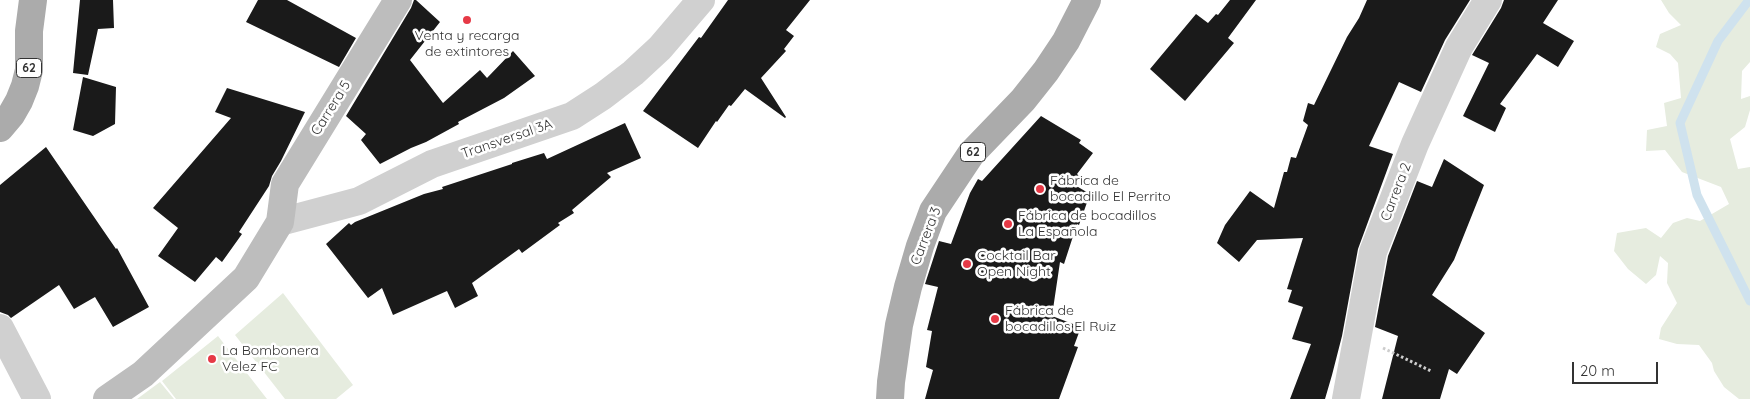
<!DOCTYPE html>
<meta charset="utf-8">
<style>
body{margin:0}
#map{position:relative;width:1750px;height:399px;overflow:hidden;background:#fff;font-family:Quicksand,sans-serif}
canvas{display:block}
.scale{position:absolute;left:1572px;top:362px;width:86px;height:22px;box-sizing:border-box;border:2px solid #333;border-top:0;padding-left:6px;font-size:15px;line-height:18px;white-space:nowrap;color:#333;-webkit-text-stroke:4px #fff;paint-order:stroke}
</style>
<div id="map">
<canvas width="1750" height="399"></canvas>
<div class="scale">20 m</div>
</div>
<script>
const g = document.querySelector('canvas').getContext('2d');
g.lineJoin = 'round';
function paint(path, color) {
  g.fillStyle = color;
  g.fill(path, 'evenodd');
}
function poly(rows) {
  const path = new Path2D();
  for (const r of rows) {
    path.moveTo(r[0], r[1]);
    for (let i = 2; i < r.length; i += 2) path.lineTo(r[i], r[i + 1]);
  }
  return path;
}
function stroke(path, color, width, dash) {
  g.strokeStyle = color;
  g.lineWidth = width;
  g.lineCap = dash ? 'butt' : 'round';
  g.setLineDash(dash || []);
  g.stroke(path);
}
function write(font, color, halo, rows, align = 'center') {
  g.font = font + ' Quicksand,sans-serif';
  g.lineWidth = 5;
  g.setLineDash([]);
  g.textBaseline = 'middle';
  g.strokeStyle = halo;
  g.fillStyle = color;
  for (const [text, x, y, turn = 0] of rows) {
    g.save();
    g.translate(x, y);
    g.rotate((+turn || 0) * Math.PI / 180);
    g.textAlign = isNaN(turn) ? turn : align;
    if (halo) g.strokeText(text, 0, 0);
    g.fillText(text, 0, 0);
    g.restore();
  }
}
paint(poly([
 [1661,0,1750,0,1750,62,1742,71,1741,99,1750,96,1750,110,1745,127,1730,139,1738,169,1750,167,1750,399,1739,399,1724,387,1714,371,1712,363,1699,345,1677,344,1659,339,1661,328,1677,303,1667,283,1668,263,1660,256,1656,275,1646,284,1628,269,1614,251,1617,233,1646,228,1661,238,1673,223,1687,218,1700,221,1729,204,1721,187,1682,172,1665,150,1646,151,1647,130,1667,126,1664,103,1681,98,1678,63,1670,54,1656,47,1660,34,1681,25,1669,13],
 [283,293,353,385,336,399,285,399,235,335],
 [218,336,267,399,176,399,162,381],
 [160,382,174,399,137,399]
]), '#e6ecdf');
stroke(poly([
 [1749,0,1718,41,1680,123,1697,195,1750,301]
]), '#cfe2ee', 9);
paint(poly([
 [80,0,113,0,114,28,98,29,88,75,73,73],
 [258,0,287,0,356,38,339,67,246,22],
 [414,0,416,0,440,22,410,60,443,103,480,70,487,78,513,51,535,76,504,98,458,122,459,124,426,142,411,148,380,164,361,140,366,134,346,116,411,8],
 [728,0,810,0,786,30,794,36,784,49,786,51,761,78,786,117,785,118,745,89,731,106,729,105,717,122,716,121,698,148,643,111,699,37,701,38],
 [1230,0,1256,0,1228,38,1234,43,1185,101,1150,69,1196,14,1208,23,1216,14,1218,15],
 [1367,0,1470,0,1445,40,1421,92,1399,82,1369,146,1393,154,1358,249,1342,336,1332,375,1325,399,1290,399,1311,344,1292,339,1303,307,1288,302,1292,290,1287,289,1303,238,1257,240,1239,262,1217,243,1225,225,1250,191,1274,208,1284,172,1287,172,1291,157,1296,158,1308,125,1303,121,1308,103,1314,105,1347,37,1359,18],
 [1504,0,1558,0,1543,23,1574,41,1558,67,1537,54,1500,104,1506,108,1495,132,1463,116,1489,63,1472,55,1501,8],
 [83,77,116,87,115,124,93,136,73,130],
 [227,88,305,112,281,161,272,176,269,186,239,232,242,234,222,262,216,257,195,282,158,256,178,228,153,208,231,118,215,112],
 [1041,116,1081,140,1079,143,1093,153,1077,174,1080,177,1073,184,1090,194,1079,225,1077,224,1064,264,1060,262,1052,316,1081,327,1074,346,1078,347,1059,399,925,399,933,370,926,367,932,331,927,330,938,287,925,284,939,241,951,244,970,193,978,179,982,181],
 [625,123,641,158,607,173,611,177,572,210,574,213,558,223,560,225,522,253,519,249,472,283,478,296,455,308,447,291,393,315,382,288,368,298,326,244,349,223,351,225,355,222,424,194,443,189,442,187,512,164,512,163,544,153,547,159],
 [46,147,116,249,117,248,149,307,113,327,95,297,74,309,59,285,11,318,8,315,0,312,0,185],
 [1444,159,1484,185,1454,260,1432,295,1485,333,1457,374,1449,369,1440,399,1382,399,1398,336,1375,327,1388,256,1417,181,1432,187]
]), '#1a1a1a');
stroke(poly([
 [1383,348,1431,371]
]), '#cdcdcd', 3, [2.5, 2.5]);
stroke(poly([
 [280,222,359,201,432,164,572,116,603,96,633,73,660,48,701,0],
 [0,328,37,399],
 [1346,399,1373,252,1415,144,1459,47,1488,0]
]), '#d0d0d0', 28);
stroke(poly([
 [107,399,143,374,246,278,280,222,285,184,398,0]
]), '#bdbdbd', 28);
stroke(poly([
 [0,128,11,115,19,101,25,86,29,70,29,31,33,0],
 [890,399,891,382,899,325,908,287,920,246,933,211,971,154,1023,100,1046,71,1066,41,1087,0]
]), '#ababab', 28);
for (const [x, y, r, color] of [
 [467,20,5,"#e63946"],
 [1040,189,5,"#e63946"],
 [1008,224,5,"#e63946"],
 [967,264,5,"#e63946"],
 [995,319,5,"#e63946"],
 [212,359,5,"#e63946"]
]) {
  const dot = new Path2D();
  dot.arc(x, y, r, 0, 2 * Math.PI);
  g.fillStyle = color;
  g.fill(dot);
  stroke(dot, '#fff', 2);
}
for (const [x, y, w] of [
 [29,68,25],
 [973,152,25]
]) {
  const box = new Path2D();
  box.roundRect(x - w / 2, y - 9.5, w, 19, 4);
  g.fillStyle = '#fff';
  g.fill(box);
  stroke(box, '#333', 1);
}
write('bold 12px', '#333', null, [
 ["62",29,68],
 ["62",973,152]
]);
write('14px', '#333', '#fff', [
 ["Venta y recarga",467,36,"center"],
 ["de extintores",467,52,"center"],
 ["Fábrica de",1050,181],
 ["bocadillo El Perrito",1050,197],
 ["Fábrica de bocadillos",1018,216],
 ["La Española",1018,232],
 ["Cocktail Bar",977,256],
 ["Open Night",977,272],
 ["Fábrica de",1005,311],
 ["bocadillos El Ruiz",1005,327],
 ["La Bombonera",222,351],
 ["Velez FC",222,367]
], 'left');
write('14px', '#333', '#fff', [
 ["Carrera 5",331,108,-58],
 ["Transversal 3A",507,139,-19],
 ["Carrera 2",1396,192,-69],
 ["Carrera 3",926,236,-69]
]);
</script>
